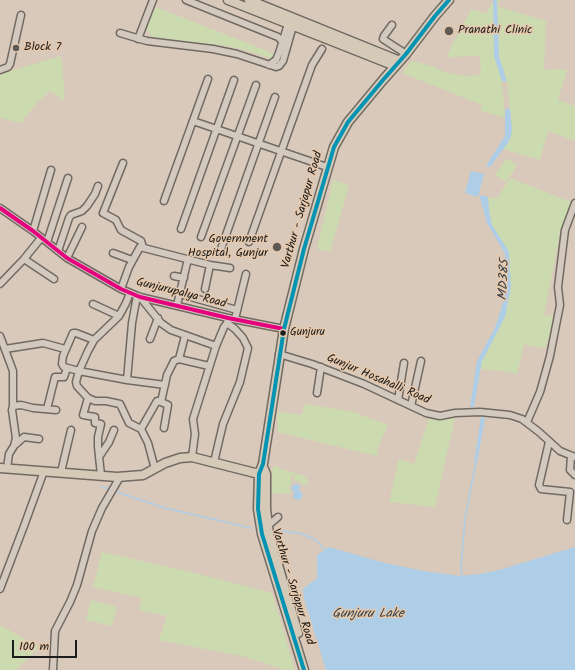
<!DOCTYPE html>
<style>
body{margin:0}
#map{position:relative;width:575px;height:670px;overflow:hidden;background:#d9c9ba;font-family:Kalam,sans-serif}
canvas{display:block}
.scale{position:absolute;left:12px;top:640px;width:65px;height:18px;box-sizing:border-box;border:2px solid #1c1c1c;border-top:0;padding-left:5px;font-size:12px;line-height:14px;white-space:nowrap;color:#1c1c1c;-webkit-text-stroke:3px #e6c9ad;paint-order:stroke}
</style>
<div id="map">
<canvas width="575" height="670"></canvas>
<div class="scale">100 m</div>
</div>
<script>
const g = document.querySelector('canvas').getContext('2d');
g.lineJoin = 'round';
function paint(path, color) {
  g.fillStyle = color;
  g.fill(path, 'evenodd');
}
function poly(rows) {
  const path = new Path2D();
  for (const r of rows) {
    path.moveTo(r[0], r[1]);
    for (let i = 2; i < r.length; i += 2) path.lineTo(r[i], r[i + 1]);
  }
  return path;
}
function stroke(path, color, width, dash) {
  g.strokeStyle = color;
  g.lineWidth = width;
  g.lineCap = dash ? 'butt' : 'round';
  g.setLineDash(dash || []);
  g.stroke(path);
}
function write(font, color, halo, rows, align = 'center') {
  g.font = font + ' Kalam,sans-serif';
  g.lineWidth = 3;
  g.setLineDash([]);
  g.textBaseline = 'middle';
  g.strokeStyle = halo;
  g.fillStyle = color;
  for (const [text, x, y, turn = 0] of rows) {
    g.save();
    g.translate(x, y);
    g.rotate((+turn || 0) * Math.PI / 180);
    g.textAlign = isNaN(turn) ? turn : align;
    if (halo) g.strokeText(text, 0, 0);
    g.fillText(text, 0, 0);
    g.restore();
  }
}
paint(poly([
 [497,0,500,0,497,6,546,21,544,70,558,69,567,70,558,100,575,106,575,141,548,131,540,160,503,149,511,136,512,129,507,82,499,56],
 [493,1,494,56,502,81,505,118,480,110,482,105,402,73,412,61,432,66,447,73,465,76,481,75,480,56,446,57,471,9,486,14],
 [156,7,272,53,274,56,271,58,241,49,220,45,156,38,151,35,147,29,149,18],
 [61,56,65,97,64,101,50,91,36,104,21,123,0,118,0,74],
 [507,158,517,165,506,182,495,175],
 [510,178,571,202,560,232,544,315,555,316,545,348,524,345,517,374,503,371,481,369,482,361,505,317,509,252,492,225,489,211,488,197,497,199],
 [333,180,349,185,330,252,317,249],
 [305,404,353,412,388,425,379,445,377,456,278,432,277,412,302,415],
 [455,418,435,507,389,502,399,459,414,464,429,419,439,420],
 [276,466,281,469,301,475,305,477,308,482,306,485,302,485,299,481,295,481,294,476,291,476,292,482,289,488,291,494,271,493,273,467],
 [102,552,195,573,272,593,295,670,285,670,246,657,159,640,167,616,139,610,142,598,93,587],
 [91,600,117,607,112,626,86,620],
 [0,625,39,647,16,670,0,670]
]), '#ccdbaf');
paint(poly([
 [493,0,497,0,499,56,507,82,502,81,494,56],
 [505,109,510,109,512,129,511,136,508,143,490,167,486,166,505,136],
 [471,171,484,174,478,197,465,193],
 [481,195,488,197,489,211,492,225,509,252,511,287,505,317,482,361,474,407,470,407,477,361,495,328,504,300,505,254,487,223,480,198],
 [481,417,485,418,477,463,474,463],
 [296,484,300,485,299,490,303,495,301,499,297,500,293,498,294,492,291,488,293,485],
 [329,547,385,563,423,571,460,576,479,574,499,570,575,547,575,670,326,670,304,598,303,589,317,578,317,555]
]), '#aecde7');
stroke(poly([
 [101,487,110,489],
 [114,491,165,508,251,528],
 [276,530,303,534,317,541,326,551],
 [462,577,461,566,465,519,476,462]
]), '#aecde7', 1.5);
const minor = poly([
 [186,0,278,37,283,42,288,44],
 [392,25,384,36,383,39,406,54],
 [120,33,147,41,213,49,237,54,276,67,279,66,283,61,293,26],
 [138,39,153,0],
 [269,65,276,60,279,53,288,24],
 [0,70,8,67,10,64,21,15],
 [193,121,327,167],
 [123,163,103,213,116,220,121,230,141,241,143,247],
 [164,201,208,79],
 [0,208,33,231,67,258,121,289,140,297,228,318,284,329],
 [181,229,234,80],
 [33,231,51,170],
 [201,237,256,85],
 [47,242,68,178],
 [249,242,312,65,322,49],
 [221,249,275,97],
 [58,251,69,218,71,215,82,211,87,206,95,194,98,186],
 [113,253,132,260],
 [67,258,82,227],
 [24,259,54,279],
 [174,276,184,278],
 [0,284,24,259,41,238],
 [121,289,129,267,140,247,210,265,230,268],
 [205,289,210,265],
 [130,293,126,303,119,316,94,340,88,351,79,371,76,382,77,386,88,398,95,401,106,401,120,404,129,423,141,429,157,401,161,402,167,375,174,361,179,359,209,366],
 [180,294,237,310],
 [137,296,132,323,127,380,165,385],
 [140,297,161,323,171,330,216,346,193,419,195,434,192,457],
 [93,304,119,316],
 [177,305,188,259],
 [235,319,246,274],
 [0,336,13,371,13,406],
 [150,339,158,318],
 [94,340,76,333,73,333,63,356,62,364,64,367,79,371,127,380],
 [216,346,224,327,227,323],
 [5,349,43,343,65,349],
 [279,354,312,364,364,384,426,413,440,416,455,413,480,412,510,415,522,419,539,432,560,451,575,457],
 [179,359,185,336],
 [317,393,321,367],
 [88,398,83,415,95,417,95,423,101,424,98,437,98,447,101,475],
 [398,400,404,363],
 [161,402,168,405,164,428],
 [411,406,421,361],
 [47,409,55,377,64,377,67,368],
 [527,422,540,392,550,356,560,305,558,287,565,230,575,203],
 [141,429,148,443,155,469],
 [549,442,539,485,541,489,570,492,567,520],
 [15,445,24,437,39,439],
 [571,456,570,470,575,475],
 [99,457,109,442,114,430],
 [214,462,223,424,240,382,248,348,243,338,235,329,227,323,228,318],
 [7,468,9,454,14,446,16,438,12,410,13,406,21,405,33,408,56,410],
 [61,472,71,430],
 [267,523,271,523,278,517],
 [0,589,24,526,44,471],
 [53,670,55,631,70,602,77,585,92,531,102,508,120,477]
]);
const major = poly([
 [228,0,395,66],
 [249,0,400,61],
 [0,468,117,477,143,475,165,463,180,458,192,457,259,474,266,474],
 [264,469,266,474,266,509,269,534,298,633],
 [304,670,262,534,258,509,259,474,263,464,284,329,304,249,334,147,348,122,383,80,406,54,435,16,449,0]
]);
stroke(minor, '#716a63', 9);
stroke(major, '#716a63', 11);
stroke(minor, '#d4c9bf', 6);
stroke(major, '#d5cab7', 8);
stroke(poly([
 [0,208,33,231,67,258,121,289,140,297,228,318,284,329]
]), '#e5007d', 4);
stroke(poly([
 [304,670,262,534,258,509,259,474,263,464,284,329,304,249,334,147,348,122,383,80,406,54,435,16,449,0]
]), '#0494b3', 4);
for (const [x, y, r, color] of [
 [449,31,5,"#5e5953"],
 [16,48,4,"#5e5953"],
 [277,247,5,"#5e5953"],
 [283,333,3.5,"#1c1c1c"]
]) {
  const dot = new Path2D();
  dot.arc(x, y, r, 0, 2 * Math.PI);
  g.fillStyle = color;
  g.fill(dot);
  stroke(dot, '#e6c9ad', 1.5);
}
write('11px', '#1c1c1c', '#e6c9ad', [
 ["Gunjuru",290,333]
], 'left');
write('12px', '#1c1c1c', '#e6c9ad', [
 ["Pranathi Clinic",458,31],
 ["Block 7",24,48],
 ["Government",268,240,"right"],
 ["Hospital, Gunjur",268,254,"right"]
], 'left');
write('12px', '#1c1c1c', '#e6c9ad', [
 ["Varthur - Sarjapur Road",303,210,-74],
 ["Gunjurupalya Road",181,294,14],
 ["Gunjur Hosahalli Road",378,380,23],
 ["Varthur - Sarjapur Road",292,587,73]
]);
write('italic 13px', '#364048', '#e6c9ad', [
 ["MD385",505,280,-87],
 ["Gunjuru Lake",368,615]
]);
</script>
